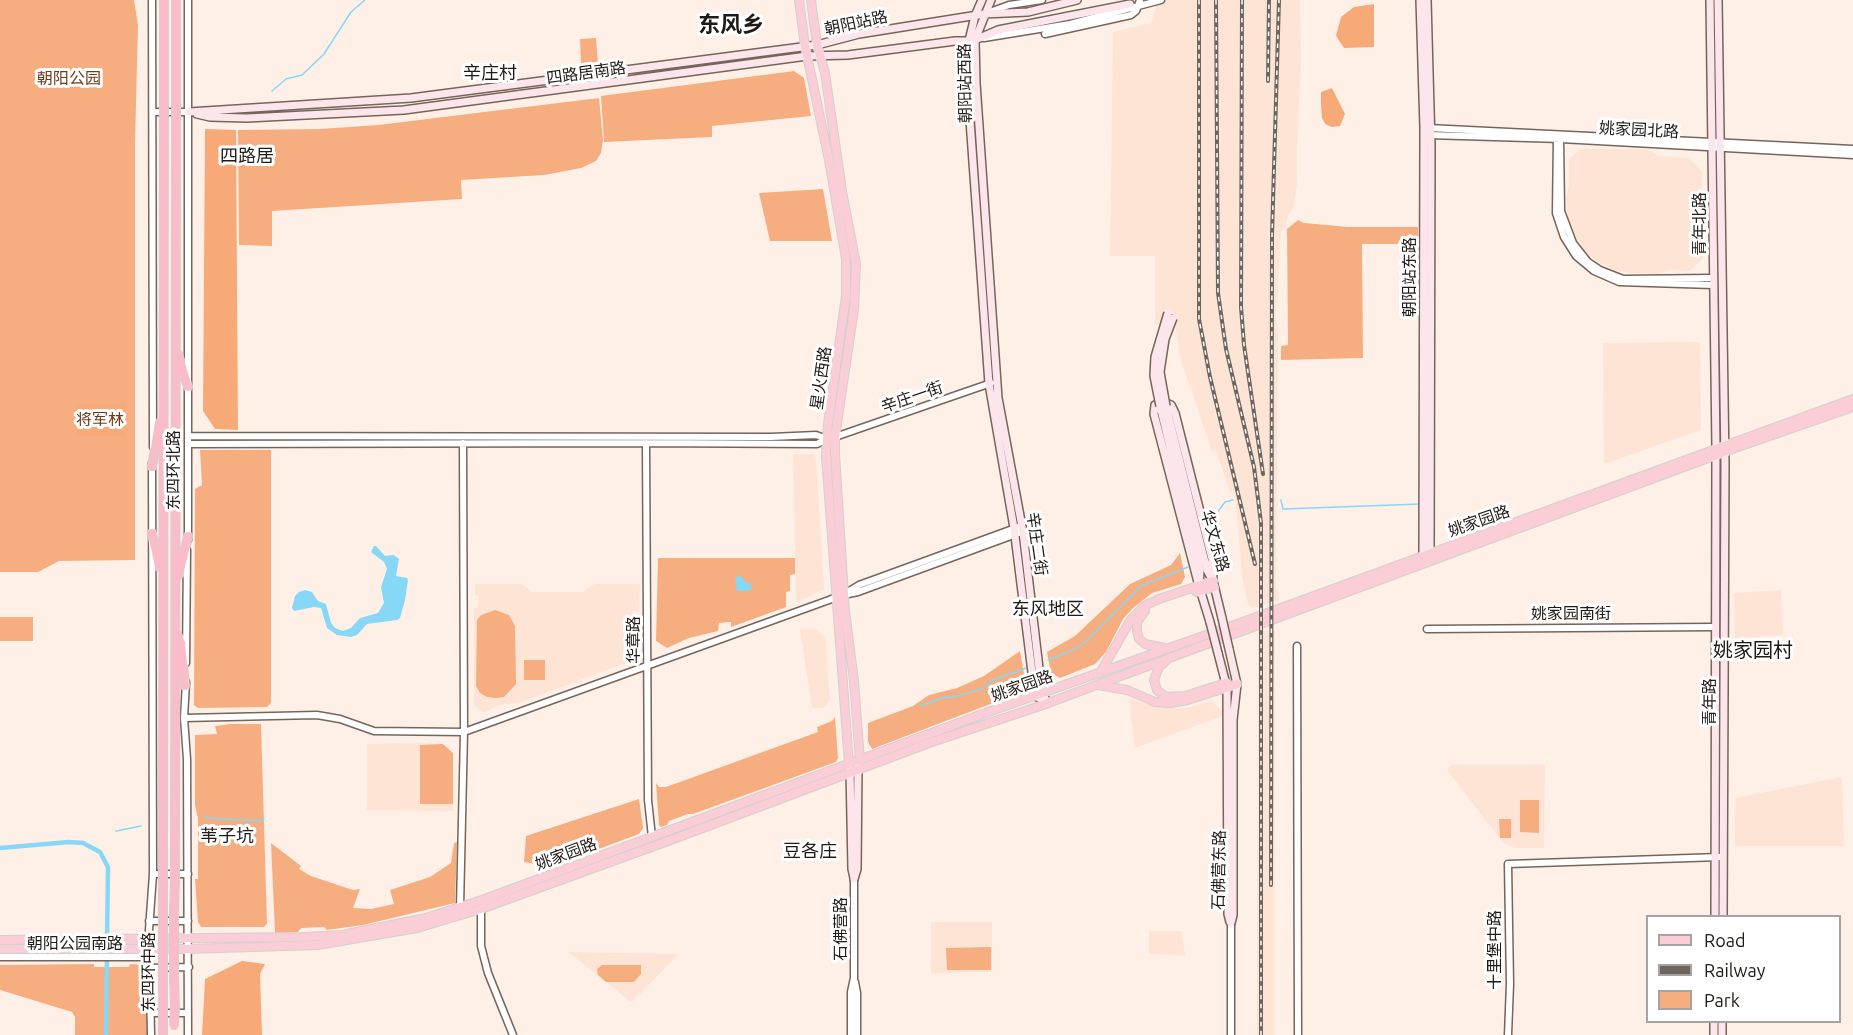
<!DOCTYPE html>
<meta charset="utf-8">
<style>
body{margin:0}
#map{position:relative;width:1853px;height:1035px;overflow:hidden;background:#fff0e7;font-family:Ubuntu,sans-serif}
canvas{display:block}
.legend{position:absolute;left:1646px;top:915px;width:195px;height:108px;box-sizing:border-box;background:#fff;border:2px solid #a6a3a2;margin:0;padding:8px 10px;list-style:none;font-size:18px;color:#201a16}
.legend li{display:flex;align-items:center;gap:12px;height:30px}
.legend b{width:30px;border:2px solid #a6a3a2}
</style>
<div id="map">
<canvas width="1853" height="1035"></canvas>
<ul class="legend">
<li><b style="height:8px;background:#fbcdd6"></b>Road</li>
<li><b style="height:8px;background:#6e655f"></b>Railway</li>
<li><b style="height:16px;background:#f6ae80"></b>Park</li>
</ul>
</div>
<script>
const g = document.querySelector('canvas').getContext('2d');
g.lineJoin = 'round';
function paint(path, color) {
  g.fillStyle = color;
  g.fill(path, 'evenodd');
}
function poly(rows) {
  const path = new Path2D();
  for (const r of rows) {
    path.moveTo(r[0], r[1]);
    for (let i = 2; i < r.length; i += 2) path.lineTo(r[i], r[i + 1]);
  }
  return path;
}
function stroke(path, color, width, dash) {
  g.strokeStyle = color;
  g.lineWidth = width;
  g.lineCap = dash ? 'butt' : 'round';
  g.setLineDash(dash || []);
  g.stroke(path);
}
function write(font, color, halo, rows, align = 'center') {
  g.font = font + ' Ubuntu,"Noto Sans SC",sans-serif';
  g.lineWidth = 6;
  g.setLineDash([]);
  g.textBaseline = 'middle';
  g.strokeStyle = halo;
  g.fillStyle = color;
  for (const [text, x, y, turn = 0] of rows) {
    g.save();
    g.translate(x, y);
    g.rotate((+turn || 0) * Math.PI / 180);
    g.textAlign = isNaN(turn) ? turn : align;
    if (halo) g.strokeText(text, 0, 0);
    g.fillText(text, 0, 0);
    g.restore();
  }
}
paint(poly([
 [1158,0,1300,0,1301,64,1297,144,1297,183,1294,206,1288,215,1286,227,1281,231,1276,315,1278,337,1276,589,1278,589,1279,600,1252,608,1248,604,1242,575,1235,495,1233,491,1230,493,1216,450,1212,452,1180,357,1176,328,1155,324,1155,256,1110,256,1113,32,1151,23],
 [1581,149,1646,149,1659,156,1689,158,1702,172,1703,258,1690,271,1670,270,1658,274,1629,273,1612,269,1596,261,1584,251,1573,235,1568,218,1566,198,1569,186,1569,159],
 [1700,342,1701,430,1604,464,1603,343],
 [793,454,813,454,816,458,824,589,796,603],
 [475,584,522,584,532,592,583,592,594,584,640,584,639,612,633,611,632,627,638,628,637,650,626,663,519,703,499,705,483,713,474,705,474,608,478,607,479,596,475,595],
 [1781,590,1783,635,1735,638,1734,593],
 [800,629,817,629,825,637,830,699,824,708,812,708],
 [1258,631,1275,631,1274,1035,1257,1035],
 [1129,699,1157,707,1187,708,1212,701,1225,715,1135,748],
 [407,743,443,744,453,753,453,811,367,810,367,744],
 [1452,765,1545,765,1544,848,1515,848,1503,843,1447,770],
 [1842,777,1844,846,1735,846,1735,798],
 [931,922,992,922,992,972,931,973],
 [1149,931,1182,931,1185,955,1149,954],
 [568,952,679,954,633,1001,630,1001]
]), '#fde4d4');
paint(poly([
 [0,0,134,0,138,25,135,144,135,560,59,561,38,572,0,572],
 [596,38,598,63,581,64,580,39],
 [794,71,804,78,811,116,712,126,712,137,604,142,601,96],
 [599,98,603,140,601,153,596,161,581,168,544,175,461,180,462,199,272,211,272,246,239,245,238,130,320,129,378,125],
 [823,189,832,241,770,241,759,193],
 [1298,220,1304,223,1348,227,1418,227,1418,244,1362,244,1363,358,1281,360,1281,346,1288,345,1287,229],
 [200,450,271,450,271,703,267,707,198,708,194,705,195,489,202,485],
 [1180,553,1185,577,1181,584,1152,593,1133,608,1123,619,1106,652,1095,664,1060,678,1051,673,1047,652,1075,636,1130,584,1171,565],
 [658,558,795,558,795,574,790,575,790,591,786,592,786,607,731,627,731,622,719,623,718,631,689,638,667,648,656,641],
 [495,610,509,615,515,626,516,684,504,697,496,698,487,697,480,693,476,686,477,620,481,615],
 [0,617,33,617,33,641,0,641],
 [1020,651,1026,686,1022,692,872,749,868,742,868,723,913,706,929,695,957,688,984,676],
 [524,660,545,660,545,680,524,680],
 [835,717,838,758,836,762,693,814,688,814,669,821,667,825,661,827,659,825,656,783,659,787,666,787,818,732,817,727,832,721],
 [230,724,261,724,267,924,264,927,201,927,198,922,195,879,198,879,198,819,195,805,195,735,217,734,215,726],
 [443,744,453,753,453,804,420,804,420,745],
 [639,799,643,828,639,834,542,870,541,865,524,862,526,836],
 [1520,800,1539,800,1539,833,1520,832],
 [1499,819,1511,819,1511,838,1500,838],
 [457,842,455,903,363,925,327,930,324,927,301,928,298,932,275,933,271,843,301,866,299,869,311,876,353,890,360,889,353,908,371,909,394,904,390,890,430,877,451,863,454,843],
 [991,947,991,970,947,970,946,948],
 [94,964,94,967,129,967,130,964,146,965,143,1011,147,1013,148,1017,147,1035,75,1035,75,1017,72,1012,0,990,0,965],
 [602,965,641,965,641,974,634,982,606,982,598,975,597,969]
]), '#f6ae80');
paint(poly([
 [1374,4,1374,47,1344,48,1336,36,1341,17,1354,7],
 [1332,88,1345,114,1340,126,1332,127,1325,124,1322,118,1321,105,1321,92],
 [205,129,236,130,238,430,215,429,203,411],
 [76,404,125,404,125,436,76,436],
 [242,961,265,964,260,974,262,1035,202,1035,205,979]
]), '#f7aa78');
paint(poly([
 [374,546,376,546,385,556,394,555,399,559,396,576,407,578,408,580,405,600,400,618,397,620,367,624,357,635,351,637,337,635,327,628,321,608,314,607,294,611,292,608,295,596,299,592,305,590,312,592,318,601,326,604,331,623,335,628,343,631,351,628,360,618,378,613,384,603,381,587,387,569,384,562,371,552],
 [738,575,744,579,745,582,751,584,752,589,745,591,737,591,735,579]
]), '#87d7f7');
stroke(poly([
 [272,91,286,79,302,75,324,54,351,12,365,0],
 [1281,500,1283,509,1421,504],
 [1211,521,1225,502,1233,500],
 [1048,660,1075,649,1084,643,1141,586,1188,567],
 [921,706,941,698,953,697,982,689,993,680,1029,667],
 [204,816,207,818,259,821,264,819],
 [116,831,141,826]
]), '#87d7f7', 1.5);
stroke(poly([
 [0,848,69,842,83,843,100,852,108,867,107,940],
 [106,1035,107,954]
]), '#87d7f7', 4.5);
const tertiary = poly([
 [152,0,153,447],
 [987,13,1009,5,1042,0],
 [1045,34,1131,15,1136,11,1140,0],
 [984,38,1070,24,1161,0],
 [153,112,189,112],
 [1428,128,1853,149],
 [1428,135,1561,139,1853,155],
 [1557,137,1556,213,1564,237,1576,256,1594,271,1619,282,1713,285],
 [1560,137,1561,211,1573,243,1588,262,1600,270,1623,279,1713,278],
 [188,436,771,437,816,435,827,439],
 [835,437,991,383],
 [646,443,648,800,652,837],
 [188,444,646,443,817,444,827,439],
 [188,540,188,0],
 [848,594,858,592,1019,533],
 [1427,629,1715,627],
 [1297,646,1298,1035],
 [186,663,187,550],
 [186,682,184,718,187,759,188,1035],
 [184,718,317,715,340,719,374,731,464,732,829,600,844,594,859,585,1021,526],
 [153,874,188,874],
 [460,907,464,732,463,443],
 [481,909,481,946,488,973,513,1035],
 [149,921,188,921],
 [1231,923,1231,1035],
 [0,957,149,957],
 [150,968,189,967],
 [855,982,857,993,857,1035],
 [151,1013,188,1013],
 [151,1035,149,930,153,874,152,463],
 [851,1035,851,992,854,978,854,879],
 [1508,1035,1510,984,1508,864,1720,857]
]);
const secondary = poly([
 [982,0,975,16,967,49,967,79,989,384,1014,528,1035,696,1048,702],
 [991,0,975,40,976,83,998,398,1023,532,1042,694,1045,698],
 [1420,0,1424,128,1423,555],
 [1427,0,1431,144,1430,553],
 [1710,0,1716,448,1715,916],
 [1718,0,1725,462,1723,916],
 [975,40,998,30,1130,4],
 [189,112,411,98,817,45,859,34,984,14,1028,12,1077,0],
 [197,114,210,117,247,118,404,110,807,56,848,55,955,41,969,41],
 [1160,406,1200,571,1199,586,1210,622],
 [1166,406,1207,570,1213,581,1222,618],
 [1199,586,1154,414,1155,405,1164,402,1171,405,1175,413,1212,559,1213,581],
 [1229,649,1237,684,1233,720,1233,915,1231,923],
 [1218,653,1227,688,1228,914,1230,922],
 [850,770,852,869,854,878],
 [854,879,857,869,858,766],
 [1714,1035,1714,1022],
 [1722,1035,1722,1022]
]);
const primary = poly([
 [799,0,805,46,829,160,846,259,846,296,828,424,826,456,849,764],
 [811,0,817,45,825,73,842,191,856,264,854,309,835,437,835,454,845,611,854,681,860,761],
 [1196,592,1214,587],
 [1145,611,1137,622,1137,631,1139,639,1145,644,1165,648],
 [1169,658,1159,667,1154,680,1157,690,1166,697,1185,696,1226,683],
 [1100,673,1130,621,1144,606,1159,599,1213,581],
 [1098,685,1127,690,1155,702,1170,703,1188,700,1237,684],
 [0,940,303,937,342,935,426,918,482,900,991,711,1240,623,1853,399],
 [0,949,188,949,318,945,417,928,481,909,679,837,929,743,1040,706,1735,448,1853,407]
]);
const trunk = poly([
 [164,0,164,104],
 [176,103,176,0],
 [178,354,188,387],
 [152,467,159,423],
 [152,533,159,567],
 [179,575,188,536],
 [177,634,181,643,185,686],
 [163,863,164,121],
 [175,863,176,121],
 [163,881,163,909],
 [174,909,175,881],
 [174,979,175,1006],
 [163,1007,163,978],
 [163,1035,163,1025]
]);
stroke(tertiary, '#75655b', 9);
stroke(secondary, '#75655b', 10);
stroke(primary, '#d2d1d0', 10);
stroke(trunk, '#d2d1d0', 10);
stroke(tertiary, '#fff', 6);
stroke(secondary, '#fde6eb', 7);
stroke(primary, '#fbcdd6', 8);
stroke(trunk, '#fabcc8', 8);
const rail = poly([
 [1199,0,1199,319,1210,377,1255,564],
 [1216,0,1218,293,1226,349,1254,467,1261,523,1261,1035],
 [1242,0,1241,307,1244,345,1263,474],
 [1268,81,1269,0],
 [1271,885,1272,235,1279,0]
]);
stroke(rail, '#6e655f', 4);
stroke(rail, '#fff', 1.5, [4.5]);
const secondaryBridge = poly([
 [1160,406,1154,376,1155,357,1168,313],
 [1166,406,1160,372,1165,339,1173,318],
 [1222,618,1229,649],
 [1210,622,1218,653]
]);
const trunkBridge = poly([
 [164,104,164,121],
 [176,121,176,103],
 [163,863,163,881],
 [175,863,175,881],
 [163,909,163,978],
 [174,909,174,979],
 [163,1007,163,1025],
 [174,1026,175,1006]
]);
stroke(secondaryBridge, '#75655b', 10, []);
stroke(trunkBridge, '#d2d1d0', 10, []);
stroke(secondaryBridge, '#fde6eb', 7);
stroke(trunkBridge, '#fabcc8', 8);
write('16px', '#201a16', '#fff', [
 ["朝阳站路",856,23,-12],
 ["四路居南路",586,73,-8],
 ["朝阳站西路",965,83,-91],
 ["姚家园北路",1639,130,3],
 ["青年北路",1700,224,-90],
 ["朝阳站东路",1410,277,-90],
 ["星火西路",821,378,-82],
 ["辛庄一街",912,397,-19],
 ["东四环北路",174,470,-90],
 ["姚家园路",1479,521,-19],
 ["华文东路",1215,541,74],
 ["辛庄二街",1037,544,82],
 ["姚家园南街",1571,614],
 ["华章路",634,640,-90],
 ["姚家园路",1022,686,-19],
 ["青年路",1710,702,-90],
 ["姚家园路",566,854,-20],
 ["石佛营东路",1219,870,-89],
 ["石佛营路",841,929,-90],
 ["朝阳公园南路",75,944],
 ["十里堡中路",1495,950,-90],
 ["东四环中路",149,972,-90]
]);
write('16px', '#6d3b17', '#fff', [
 ["朝阳公园",69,79],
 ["将军林",100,420]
]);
write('18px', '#201a16', '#fff', [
 ["辛庄村",490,73],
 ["四路居",247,156],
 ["东风地区",1048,609],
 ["苇子坑",227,836],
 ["豆各庄",810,851]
]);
write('20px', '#201a16', '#fff', [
 ["姚家园村",1753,650]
]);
write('bold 22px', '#201a16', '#fff', [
 ["东风乡",731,25]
]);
</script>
